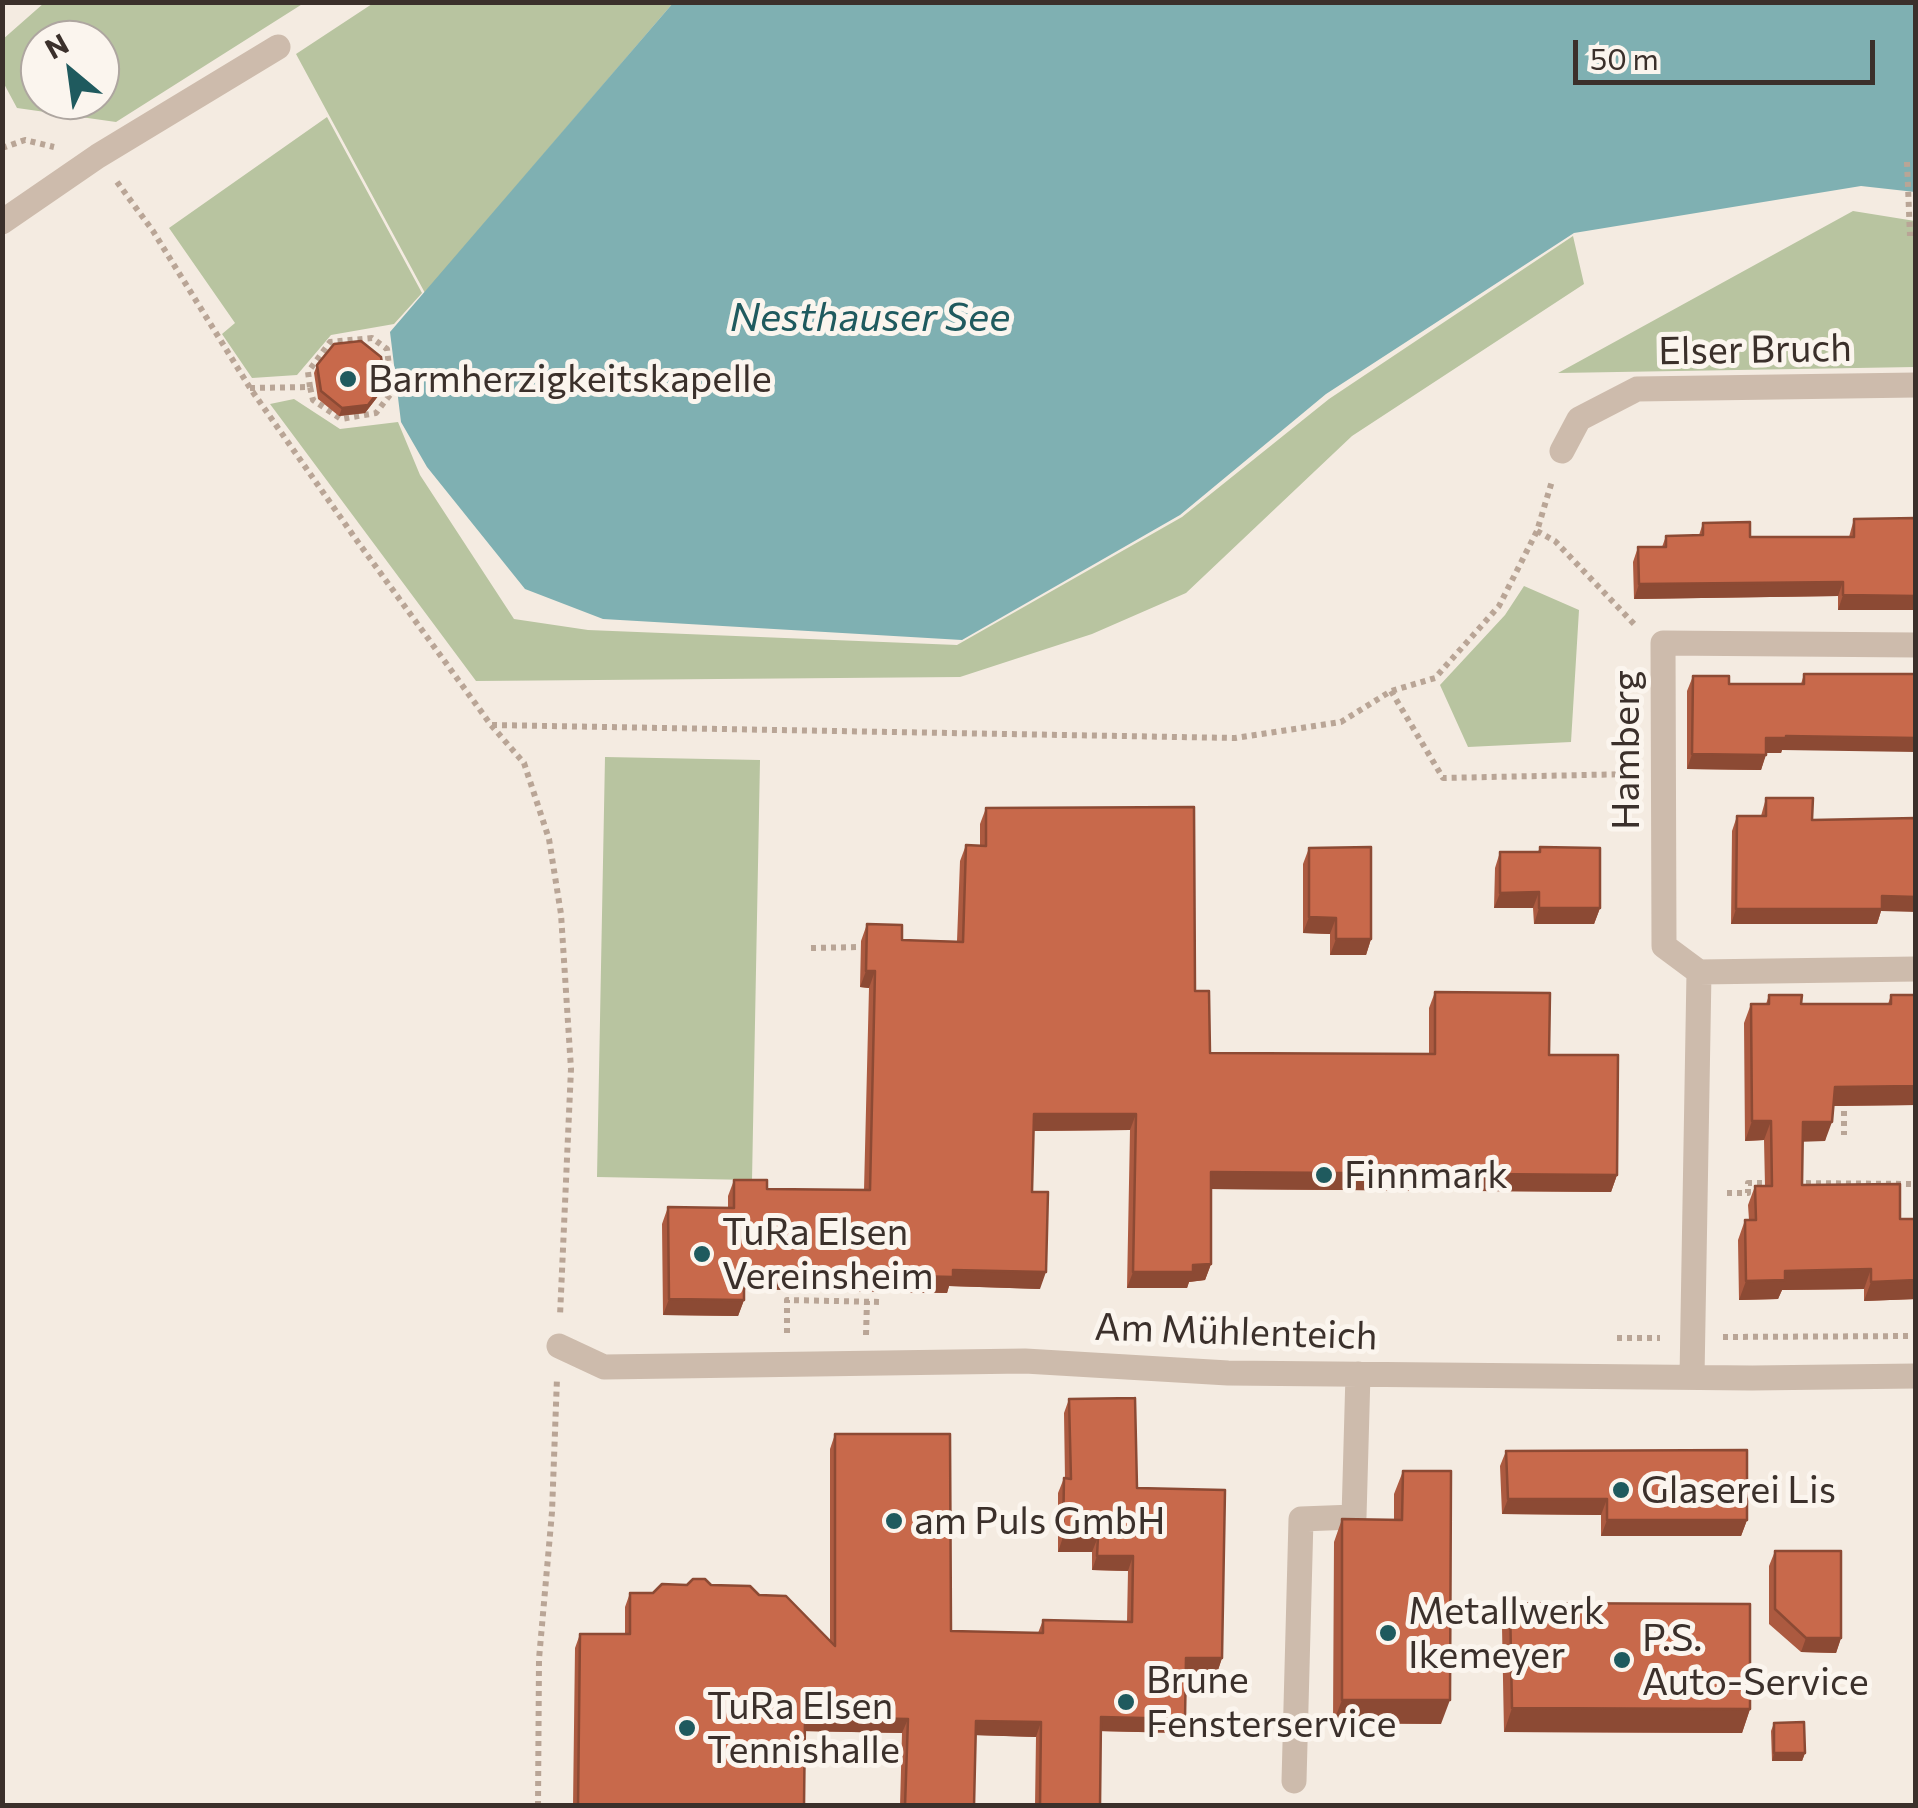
<!DOCTYPE html>
<meta charset="utf-8">
<style>
body{margin:0}
#map{position:relative;width:1918px;height:1808px;overflow:hidden;background:#f4ebe1;font-family:Commissioner,sans-serif}
canvas{display:block}
.frame{position:absolute;inset:0;border:5px solid #3b302b;pointer-events:none}
.north{position:absolute;left:20px;top:20px;width:100px;height:100px;box-sizing:border-box;background:#fbf5ee;border:2px solid #aea6a0;border-radius:50%;rotate:331deg;font-size:28px;font-weight:700;line-height:40px;text-align:center;color:#3b302b}
.north::after{content:'';display:block;margin:auto;width:35px;height:45px;background:#1f5a5e;clip-path:polygon(50% 0,100% 100%,50% 72%,0 100%)}
.scale{position:absolute;left:1573px;top:40px;width:302px;height:45px;box-sizing:border-box;border:5px solid #3b302b;border-top:0;padding-left:12px;font-size:30px;line-height:35px;white-space:nowrap;color:#3b302b;-webkit-text-stroke:8px #fbf5ee;paint-order:stroke}
</style>
<div id="map">
<canvas width="1918" height="1808"></canvas>
<div class="frame"></div>
<div class="north">N</div>
<div class="scale">50 m</div>
</div>
<script>
const g = document.querySelector('canvas').getContext('2d');
g.lineJoin = 'round';
function paint(path, color) {
  g.fillStyle = color;
  g.fill(path, 'evenodd');
}
function poly(rows) {
  const path = new Path2D();
  for (const r of rows) {
    path.moveTo(r[0], r[1]);
    for (let i = 2; i < r.length; i += 2) path.lineTo(r[i], r[i + 1]);
  }
  return path;
}
function stroke(path, color, width, dash) {
  g.strokeStyle = color;
  g.lineWidth = width;
  g.lineCap = dash ? 'butt' : 'round';
  g.setLineDash(dash || []);
  g.stroke(path);
}
function write(font, color, halo, rows, align = 'center') {
  g.font = font + ' Commissioner,sans-serif';
  g.lineWidth = 10;
  g.setLineDash([]);
  g.textBaseline = 'middle';
  g.strokeStyle = halo;
  g.fillStyle = color;
  for (const [text, x, y, turn = 0] of rows) {
    g.save();
    g.translate(x, y);
    g.rotate((+turn || 0) * Math.PI / 180);
    g.textAlign = isNaN(turn) ? turn : align;
    if (halo) g.strokeText(text, 0, 0);
    g.fillText(text, 0, 0);
    g.restore();
  }
}
paint(poly([
 [375,2,673,2,673,3,425,293,296,54],
 [44,3,304,3,116,122,17,108,3,82,2,40],
 [40,40,100,40,100,100,40,100],
 [327,117,422,293,394,324,331,335,297,375,252,378,222,334,235,323,169,228],
 [1853,211,1915,221,1915,367,1558,373],
 [1573,236,1584,284,1352,436,1186,593,1092,634,960,677,476,681,270,404,294,399,340,429,398,422,420,475,514,619,588,630,957,645,1182,517,1329,399],
 [1524,586,1579,610,1571,742,1468,747,1440,685,1505,615],
 [605,757,760,760,752,1180,597,1177]
]), '#b8c4a0');
paint(poly([
 [673,3,1915,3,1915,192,1861,186,1574,233,1326,394,1180,515,962,640,603,619,525,589,427,467,401,422,390,332]
]), '#7fb0b2');
stroke(poly([
 [2,148,25,140,54,147],
 [1907,162,1910,236],
 [117,182,153,231,250,388,355,538,491,725,524,763,549,839,561,914,571,1069,560,1316],
 [250,388,310,387,308,372,330,342,372,338,387,349,392,392,376,413,341,419,313,400,310,387],
 [1537,531,1555,541,1636,626],
 [1391,691,1443,778,1633,774],
 [492,725,1235,738,1341,722,1391,691,1435,678,1499,606,1537,531,1552,481],
 [811,948,861,947],
 [1844,1101,1844,1135],
 [1796,1183,1916,1184],
 [1727,1193,1748,1193,1748,1183,1769,1183],
 [787,1333,787,1300,881,1302],
 [866,1335,867,1301],
 [1723,1337,1916,1336],
 [1617,1338,1660,1338],
 [538,1806,539,1659,552,1512,557,1378]
]), '#b9a596', 6, [5, 5]);
stroke(poly([
 [2,222,98,156,278,47],
 [1562,451,1579,419,1637,389,1916,385],
 [1916,645,1663,643,1664,946,1699,972,1916,969],
 [559,1346,604,1367,1025,1361,1228,1373,1752,1378,1916,1376],
 [1692,1377,1699,972],
 [1294,1781,1301,1519,1354,1517,1358,1374]
]), '#cdbbac', 25);
paint(poly([
 [317,365,382,391,365,413,339,416,318,399,314,373],
 [1916,518,1916,610,1838,610,1838,596,1634,599,1633,562,1638,547,1662,547,1666,536,1699,535,1703,523,1750,537,1849,537,1854,519],
 [1804,674,1916,674,1782,750,1781,753,1766,753,1761,770,1687,769,1687,691,1693,676,1729,684,1801,684],
 [1766,798,1812,820,1881,911,1877,924,1731,924,1732,831,1737,816,1761,816],
 [986,808,1195,991,1210,1053,1429,1054,1429,1008,1435,992,1549,1055,1617,1175,1611,1192,1211,1189,1211,1264,1205,1280,1189,1282,1187,1288,1127,1288,1130,1130,1033,1131,1032,1192,1040,1289,949,1286,947,1293,744,1289,744,1300,738,1316,663,1315,662,1224,668,1207,728,1208,728,1196,734,1180,767,1189,864,1190,869,988,860,987,861,941,867,924,902,940,957,941,960,861,966,845,980,846,980,824],
 [1540,847,1600,908,1594,924,1534,924,1533,908,1494,908,1495,868,1500,852,1538,852],
 [1309,848,1371,939,1366,955,1330,955,1330,934,1303,933,1303,864],
 [1769,995,1801,1004,1888,1004,1891,995,1916,995,1916,1105,1833,1106,1825,1141,1803,1141,1802,1185,1900,1219,1916,1219,1916,1299,1864,1301,1864,1289,1782,1290,1778,1299,1739,1300,1738,1240,1745,1220,1749,1220,1748,1205,1755,1186,1765,1186,1764,1140,1745,1141,1744,1023,1751,1004,1766,1004],
 [1069,1399,1137,1488,1222,1658,1217,1673,1186,1673,1185,1719,1180,1733,1101,1731,1100,1806,1035,1806,1036,1737,976,1735,974,1806,900,1806,902,1733,805,1731,804,1806,573,1806,575,1648,580,1634,625,1634,625,1607,630,1593,653,1593,711,1585,759,1595,830,1640,830,1449,835,1434,951,1631,1038,1633,1043,1620,1127,1622,1128,1571,1092,1570,1092,1552,1058,1552,1058,1493,1064,1478,1065,1479,1064,1413],
 [1506,1451,1747,1520,1741,1536,1601,1536,1601,1515,1502,1514,1500,1466],
 [1403,1471,1441,1724,1333,1723,1334,1542,1342,1519,1394,1519,1394,1494],
 [1775,1551,1841,1638,1836,1653,1801,1652,1769,1624,1769,1566],
 [1510,1603,1750,1709,1742,1733,1504,1732,1502,1627],
 [1774,1723,1805,1753,1802,1761,1772,1761,1771,1731]
]), '#ac5a40');
paint(poly([
 [385,383,382,391,365,413,339,416,342,408],
 [1843,582,1838,596,1634,599,1639,584],
 [1843,595,1916,596,1916,610,1838,610],
 [1786,736,1916,738,1916,752,1782,750,1781,753,1761,753,1766,738],
 [1692,754,1766,755,1761,770,1687,769],
 [1539,892,1533,908,1494,908,1500,893],
 [1882,896,1916,897,1916,912,1881,911,1877,924,1731,924,1736,909],
 [1539,908,1600,908,1594,924,1534,924],
 [1309,917,1336,918,1330,934,1303,933],
 [1336,939,1371,939,1366,955,1330,955],
 [866,971,875,971,869,988,860,987],
 [1916,1086,1916,1105,1828,1106,1835,1087],
 [1034,1114,1136,1114,1130,1130,1028,1131],
 [1752,1121,1771,1121,1764,1140,1745,1141],
 [1803,1122,1832,1122,1825,1141,1796,1142],
 [1211,1172,1617,1175,1611,1192,1205,1189],
 [1211,1264,1205,1280,1189,1282,1187,1288,1127,1288,1133,1272],
 [1871,1269,1864,1289,1782,1290,1778,1299,1739,1300,1746,1281,1785,1271],
 [953,1270,1046,1272,1040,1289,949,1286,947,1293,738,1289,744,1272],
 [1916,1280,1916,1299,1864,1301,1871,1282],
 [669,1299,744,1300,738,1316,663,1315],
 [1508,1499,1607,1499,1601,1515,1502,1514],
 [1607,1520,1747,1520,1741,1536,1601,1536],
 [1063,1537,1098,1537,1092,1552,1058,1552],
 [1097,1556,1133,1556,1128,1571,1092,1570],
 [1806,1638,1841,1638,1836,1653,1801,1652],
 [1186,1658,1222,1658,1217,1673,1181,1673],
 [1342,1700,1450,1700,1441,1724,1333,1723],
 [1512,1708,1750,1709,1742,1733,1504,1732],
 [805,1717,908,1719,902,1733,800,1731],
 [1101,1717,1185,1719,1180,1733,1096,1731],
 [976,1721,1041,1722,1036,1737,971,1735],
 [1774,1753,1805,1753,1802,1761,1772,1761]
]), '#8c4a34');
const building = poly([
 [361,341,381,357,385,383,368,405,342,408,321,391,317,365,334,344,361,341],
 [1916,518,1916,596,1843,595,1843,582,1639,584,1638,547,1666,547,1666,536,1703,535,1703,523,1750,522,1750,537,1854,537,1854,519,1916,518],
 [1804,674,1916,674,1916,738,1786,736,1786,738,1766,738,1766,755,1692,754,1693,676,1729,676,1729,684,1804,684,1804,674],
 [1766,798,1813,798,1812,820,1916,818,1916,897,1882,896,1882,909,1736,909,1737,816,1766,816,1766,798],
 [1194,807,1195,991,1209,991,1210,1053,1435,1054,1435,992,1550,993,1549,1055,1618,1055,1617,1175,1211,1172,1211,1264,1193,1265,1193,1272,1133,1272,1136,1114,1034,1114,1032,1192,1048,1192,1046,1272,953,1270,953,1277,744,1272,744,1300,669,1299,668,1207,734,1208,734,1180,767,1180,767,1189,870,1190,875,971,866,971,867,924,902,925,902,940,963,942,966,845,986,846,986,808,1194,807],
 [1371,847,1371,939,1336,939,1336,918,1309,917,1309,848,1371,847],
 [1540,847,1600,848,1600,908,1539,908,1539,892,1500,893,1500,852,1540,852,1540,847],
 [1769,995,1802,995,1801,1004,1891,1004,1891,995,1916,995,1916,1086,1835,1087,1832,1122,1803,1122,1802,1185,1900,1184,1900,1219,1916,1219,1916,1280,1871,1282,1871,1269,1785,1271,1785,1280,1746,1281,1745,1220,1756,1220,1755,1186,1772,1186,1771,1121,1752,1121,1751,1004,1769,1004,1769,995],
 [1135,1398,1137,1488,1225,1490,1222,1658,1186,1658,1185,1719,1101,1717,1100,1806,1040,1806,1041,1722,976,1721,974,1806,905,1806,908,1719,805,1717,804,1806,578,1806,580,1634,630,1634,630,1593,653,1593,662,1584,687,1585,693,1579,705,1579,711,1585,750,1586,759,1595,786,1596,835,1646,835,1434,950,1434,951,1631,1043,1633,1043,1620,1132,1622,1133,1556,1097,1556,1098,1537,1063,1537,1064,1478,1071,1479,1069,1399,1135,1398],
 [1747,1450,1747,1520,1607,1520,1607,1499,1508,1499,1506,1451,1747,1450],
 [1403,1471,1451,1471,1450,1700,1342,1700,1342,1519,1402,1520,1403,1471],
 [1775,1551,1841,1551,1841,1638,1806,1638,1775,1609,1775,1551],
 [1510,1603,1750,1604,1750,1709,1512,1708,1510,1603],
 [1804,1722,1805,1753,1774,1753,1774,1723,1804,1722]
]);
paint(building, '#c8694b');
stroke(building, '#8c4a34', 2.5);
for (const [x, y, r, color] of [
 [348,379,10,"#1f5a5e"],
 [1324,1175,10,"#1f5a5e"],
 [702,1254,10,"#1f5a5e"],
 [1621,1490,10,"#1f5a5e"],
 [894,1521,10,"#1f5a5e"],
 [1388,1633,10,"#1f5a5e"],
 [1622,1660,10,"#1f5a5e"],
 [1126,1702,10,"#1f5a5e"],
 [687,1728,10,"#1f5a5e"]
]) {
  const dot = new Path2D();
  dot.arc(x, y, r, 0, 2 * Math.PI);
  g.fillStyle = color;
  g.fill(dot);
  stroke(dot, '#fbf5ee', 4);
}
write('38px', '#3b302b', '#fbf5ee', [
 ["Elser Bruch",1755,350,-1],
 ["Hamberg",1626,750,-90],
 ["Am Mühlenteich",1236,1332,2]
]);
write('38px', '#3b302b', '#fbf5ee', [
 ["Barmherzigkeitskapelle",368,379],
 ["Finnmark",1344,1175],
 ["TuRa Elsen",722,1232],
 ["Vereinsheim",722,1276],
 ["Glaserei Lis",1641,1490],
 ["am Puls GmbH",914,1521],
 ["Metallwerk",1408,1611],
 ["Ikemeyer",1408,1655],
 ["P.S.",1642,1638],
 ["Auto-Service",1642,1682],
 ["Brune",1146,1680],
 ["Fensterservice",1146,1724],
 ["TuRa Elsen",707,1706],
 ["Tennishalle",707,1750]
], 'left');
write('italic 40px', '#1f5a5e', '#fbf5ee', [
 ["Nesthauser See",870,318]
]);
</script>
